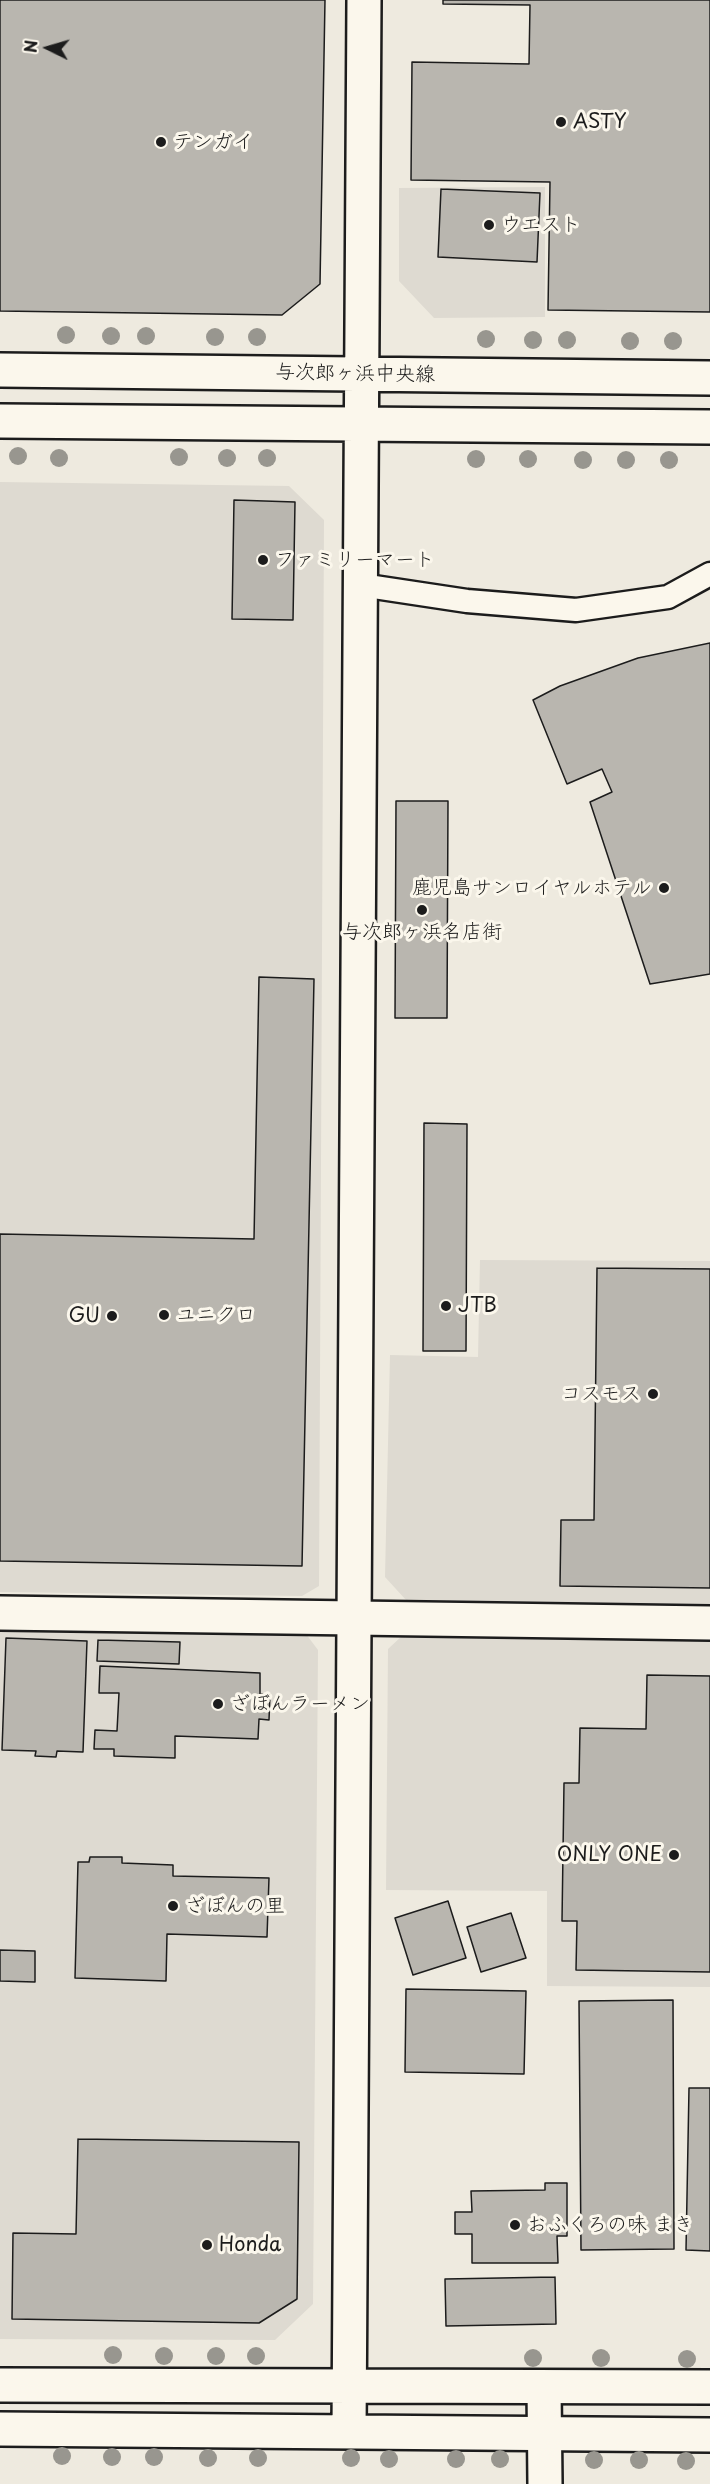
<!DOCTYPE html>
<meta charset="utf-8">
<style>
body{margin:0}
#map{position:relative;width:710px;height:2484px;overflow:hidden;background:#eeeadf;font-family:"Playpen Sans",sans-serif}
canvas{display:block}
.north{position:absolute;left:18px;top:18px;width:60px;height:60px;-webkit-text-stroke:4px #fbf7ec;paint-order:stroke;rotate:275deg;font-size:16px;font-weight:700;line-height:24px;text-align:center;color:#1c1c1c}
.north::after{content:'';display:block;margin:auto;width:21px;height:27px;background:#1c1c1c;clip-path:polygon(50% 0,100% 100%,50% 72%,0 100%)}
</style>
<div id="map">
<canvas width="710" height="2484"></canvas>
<div class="north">N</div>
</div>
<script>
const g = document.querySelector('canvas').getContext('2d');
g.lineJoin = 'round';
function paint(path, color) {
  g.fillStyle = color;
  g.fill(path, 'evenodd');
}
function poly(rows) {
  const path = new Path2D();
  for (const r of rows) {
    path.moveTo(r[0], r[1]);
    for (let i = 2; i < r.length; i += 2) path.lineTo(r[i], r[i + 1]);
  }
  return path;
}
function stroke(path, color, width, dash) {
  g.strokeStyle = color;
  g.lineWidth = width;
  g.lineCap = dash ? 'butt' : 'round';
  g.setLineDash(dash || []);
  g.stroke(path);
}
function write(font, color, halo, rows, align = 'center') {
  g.font = font + ' "Playpen Sans","Klee One",sans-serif';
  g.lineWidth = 6;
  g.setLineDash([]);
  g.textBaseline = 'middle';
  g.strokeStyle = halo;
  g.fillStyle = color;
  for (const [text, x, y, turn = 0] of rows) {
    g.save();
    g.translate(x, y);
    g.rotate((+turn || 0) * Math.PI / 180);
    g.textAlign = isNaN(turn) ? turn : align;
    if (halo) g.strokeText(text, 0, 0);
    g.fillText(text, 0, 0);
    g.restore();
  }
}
paint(poly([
 [545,187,545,317,434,318,399,281,399,188],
 [0,482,289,486,324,520,319,1586,302,1596,0,1592],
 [480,1260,710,1261,710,1607,406,1600,385,1577,390,1355,478,1357],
 [0,1630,303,1630,318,1650,313,2304,275,2340,0,2339],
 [403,1635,710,1642,710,1987,547,1986,547,1891,386,1890,388,1649]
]), '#dedad1');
const building = poly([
 [0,0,325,0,320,284,282,315,0,311,0,0],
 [443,0,710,0,710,312,548,310,550,182,411,180,412,62,529,64,530,5,443,4,443,0],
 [441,189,540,193,537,262,438,257,441,189],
 [234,500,295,502,293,620,232,619,234,500],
 [710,643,710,974,650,984,590,802,612,792,602,769,567,784,533,700,560,686,638,658,710,643],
 [396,801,448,801,447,1018,395,1018,396,801],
 [259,977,314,979,302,1566,0,1561,0,1234,254,1239,259,977],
 [424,1123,467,1124,466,1351,423,1351,424,1123],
 [597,1268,710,1269,710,1588,560,1586,561,1520,594,1520,597,1268],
 [6,1638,87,1641,83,1752,57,1751,56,1757,35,1756,36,1751,2,1750,6,1638],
 [98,1640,180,1642,179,1664,97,1661,98,1640],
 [100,1666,260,1673,260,1694,270,1694,269,1720,259,1719,258,1739,175,1736,175,1758,114,1756,114,1749,94,1749,95,1730,117,1731,119,1693,99,1693,100,1666],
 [647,1675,710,1676,710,1972,576,1970,577,1921,562,1921,564,1783,579,1783,580,1728,646,1729,647,1675],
 [90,1857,122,1857,122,1863,173,1865,173,1876,269,1878,267,1937,167,1934,166,1981,75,1978,78,1862,89,1862,90,1857],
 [448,1901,466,1958,413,1975,395,1918,448,1901],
 [511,1913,526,1958,481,1972,467,1927,511,1913],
 [0,1950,35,1951,35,1982,0,1981,0,1950],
 [406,1989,526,1991,524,2074,405,2072,406,1989],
 [673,2000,674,2249,581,2250,579,2001,673,2000],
 [689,2088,710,2088,710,2251,686,2250,689,2088],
 [78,2139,299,2142,297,2299,259,2323,12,2319,13,2233,76,2234,78,2139],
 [545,2183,567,2183,567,2236,557,2236,558,2263,472,2263,472,2234,455,2234,455,2212,472,2212,471,2191,545,2190,545,2183],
 [555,2277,556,2324,446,2326,445,2279,555,2277]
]);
paint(building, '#b9b6af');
stroke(building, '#1c1c1c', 1.5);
const lane = poly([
 [361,585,467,601,576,610,668,597,710,574]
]);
const street = poly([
 [0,1613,710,1623],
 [544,2387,545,2484]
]);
const secondary = poly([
 [0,370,710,378],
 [0,421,710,427],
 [0,2385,710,2387],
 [0,2429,710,2435],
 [349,2431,364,0]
]);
stroke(lane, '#1c1c1c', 27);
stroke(street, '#1c1c1c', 38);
stroke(secondary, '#1c1c1c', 38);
stroke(lane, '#fbf7ec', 22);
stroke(street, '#fbf7ec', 33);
stroke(secondary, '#fbf7ec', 33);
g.fillStyle = '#98968f';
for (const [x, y] of [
 [66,335],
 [111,336],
 [146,336],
 [215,337],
 [257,337],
 [486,339],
 [533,340],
 [567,340],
 [630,341],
 [673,341],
 [18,456],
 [179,457],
 [59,458],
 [227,458],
 [267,458],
 [476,459],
 [528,459],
 [583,460],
 [626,460],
 [669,460],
 [113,2355],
 [164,2356],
 [216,2356],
 [256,2356],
 [533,2358],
 [601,2358],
 [687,2359],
 [62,2456],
 [112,2457],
 [154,2457],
 [208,2458],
 [258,2458],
 [351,2458],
 [389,2459],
 [456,2459],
 [500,2459],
 [594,2460],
 [639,2460],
 [686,2461]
]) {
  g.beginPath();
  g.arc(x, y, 9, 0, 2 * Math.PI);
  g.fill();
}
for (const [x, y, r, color] of [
 [561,122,6,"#1c1c1c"],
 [161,142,6,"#1c1c1c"],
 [489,225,6,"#1c1c1c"],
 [263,560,6,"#1c1c1c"],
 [664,888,6,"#1c1c1c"],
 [422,910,6,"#1c1c1c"],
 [446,1306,6,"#1c1c1c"],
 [164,1315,6,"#1c1c1c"],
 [112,1316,6,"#1c1c1c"],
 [653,1394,6,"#1c1c1c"],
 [218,1704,6,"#1c1c1c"],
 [674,1855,6,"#1c1c1c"],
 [173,1906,6,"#1c1c1c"],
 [515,2225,6,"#1c1c1c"],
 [207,2245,6,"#1c1c1c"]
]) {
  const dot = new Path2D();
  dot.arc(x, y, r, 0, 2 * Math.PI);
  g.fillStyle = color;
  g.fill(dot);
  stroke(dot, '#fbf7ec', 2);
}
write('20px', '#1c1c1c', '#fbf7ec', [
 ["ASTY",573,122],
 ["テンガイ",173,142],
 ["ウエスト",501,225],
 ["ファミリーマート",275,560],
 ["鹿児島サンロイヤルホテル",652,888,"right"],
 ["与次郎ヶ浜名店街",422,932,"center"],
 ["JTB",458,1306],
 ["ユニクロ",176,1315],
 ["GU",100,1316,"right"],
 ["コスモス",641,1394,"right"],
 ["ざぼんラーメン",230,1704],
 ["ONLY ONE",662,1855,"right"],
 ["ざぼんの里",185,1906],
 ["おふくろの味 まき",527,2225],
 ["Honda",219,2245]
], 'left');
write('20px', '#1c1c1c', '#fbf7ec', [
 ["与次郎ヶ浜中央線",355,374,1]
]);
</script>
